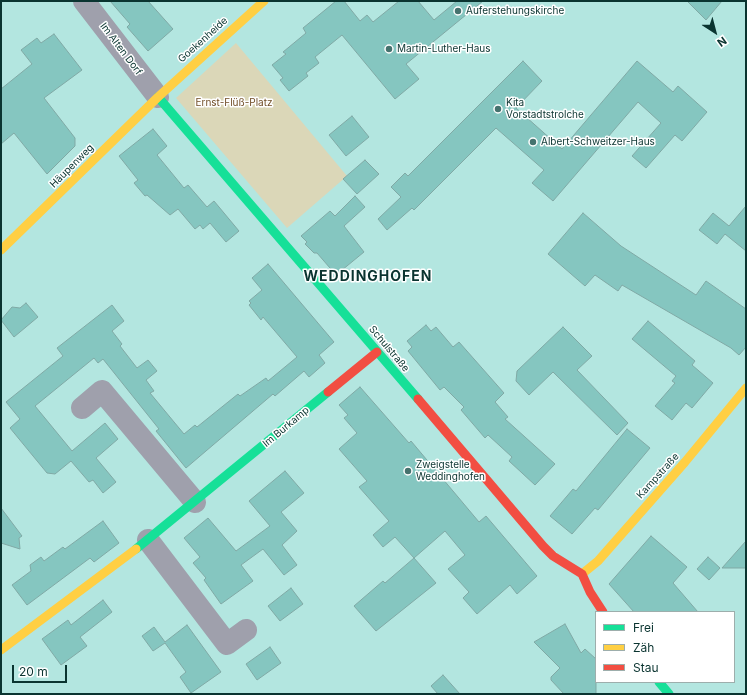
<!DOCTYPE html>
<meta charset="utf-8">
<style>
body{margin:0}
#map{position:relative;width:747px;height:695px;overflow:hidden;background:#b3e6e0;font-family:Inter,sans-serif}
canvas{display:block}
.frame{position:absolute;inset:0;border:2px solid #0a3430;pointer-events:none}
.legend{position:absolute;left:595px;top:611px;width:140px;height:72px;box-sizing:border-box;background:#fff;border:1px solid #9daeac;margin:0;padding:5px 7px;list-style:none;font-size:12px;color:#0a3430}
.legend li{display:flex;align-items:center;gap:8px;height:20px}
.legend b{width:20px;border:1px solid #9daeac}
.north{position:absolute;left:695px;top:12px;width:40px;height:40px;-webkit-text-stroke:3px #fff;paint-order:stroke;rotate:144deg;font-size:11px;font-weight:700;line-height:16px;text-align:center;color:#0a3430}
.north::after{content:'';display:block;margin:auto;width:14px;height:18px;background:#0a3430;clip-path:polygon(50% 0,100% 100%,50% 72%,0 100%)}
.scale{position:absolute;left:12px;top:665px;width:55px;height:18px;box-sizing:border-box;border:2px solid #0a3430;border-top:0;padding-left:5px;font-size:12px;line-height:14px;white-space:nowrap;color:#0a3430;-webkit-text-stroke:3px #fff;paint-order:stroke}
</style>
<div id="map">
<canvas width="747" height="695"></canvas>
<div class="frame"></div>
<ul class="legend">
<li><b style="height:5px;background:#16e098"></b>Frei</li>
<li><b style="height:5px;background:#ffcf43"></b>Zäh</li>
<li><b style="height:5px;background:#f24e42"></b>Stau</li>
</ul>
<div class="north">N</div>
<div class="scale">20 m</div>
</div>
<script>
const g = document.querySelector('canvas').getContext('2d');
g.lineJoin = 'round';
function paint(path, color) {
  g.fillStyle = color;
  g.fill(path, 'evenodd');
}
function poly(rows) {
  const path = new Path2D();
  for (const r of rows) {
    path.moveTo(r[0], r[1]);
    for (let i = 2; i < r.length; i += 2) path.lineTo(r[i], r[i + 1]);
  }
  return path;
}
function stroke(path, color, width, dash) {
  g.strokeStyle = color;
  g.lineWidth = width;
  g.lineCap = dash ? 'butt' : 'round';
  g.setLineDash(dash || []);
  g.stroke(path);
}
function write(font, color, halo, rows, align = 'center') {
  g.font = font + ' Inter,sans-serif';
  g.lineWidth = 3;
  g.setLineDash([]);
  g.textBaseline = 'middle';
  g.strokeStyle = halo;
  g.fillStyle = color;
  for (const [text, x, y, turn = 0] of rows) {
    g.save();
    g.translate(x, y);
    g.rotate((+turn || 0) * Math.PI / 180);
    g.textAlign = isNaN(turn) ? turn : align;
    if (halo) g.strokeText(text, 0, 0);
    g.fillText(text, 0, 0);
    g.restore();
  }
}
paint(poly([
 [236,43,347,176,287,228,176,98]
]), '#dbd7b8');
const building = poly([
 [110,1,148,1,173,29,148,51,127,27,130,24,110,1],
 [336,1,344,1,360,21,367,15,373,22,399,1,418,1,434,20,457,1,483,1,406,64,419,79,395,99,342,35,315,57,319,63,306,73,308,76,289,91,280,80,283,78,272,65,286,54,283,52,306,33,303,28,336,1],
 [687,1,722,1,706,20,687,1],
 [54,34,82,70,44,98,75,138,75,146,47,174,14,133,1,144,1,89,32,64,21,50,37,38,41,43,54,34],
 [523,61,542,81,516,108,562,149,637,61,673,92,678,86,707,112,682,141,675,135,646,168,632,156,661,123,638,102,553,201,532,183,544,170,496,128,414,210,412,208,387,230,378,219,401,197,391,187,405,173,408,176,523,61],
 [352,116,369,137,346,156,329,135,352,116],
 [153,129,167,146,157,155,184,188,188,185,207,207,214,201,239,231,226,242,210,223,203,229,200,225,195,229,178,209,170,215,147,195,145,196,134,183,138,180,119,156,153,129],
 [365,160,379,174,357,194,343,179,365,160],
 [355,196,365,207,344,226,364,252,336,275,317,253,314,253,305,244,307,242,301,236,330,211,335,216,355,196],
 [746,206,746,251,725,234,717,244,699,230,713,213,729,226,746,206],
 [583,213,621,246,696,295,706,281,746,309,746,347,739,355,731,348,622,285,618,291,595,275,585,286,548,254,583,213],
 [268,264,334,342,319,355,325,363,309,377,304,371,275,396,273,394,186,468,156,431,159,429,103,359,98,363,94,358,35,406,72,451,105,423,118,439,96,458,116,482,103,493,93,480,89,482,71,461,55,474,47,473,10,428,20,419,6,402,63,356,57,348,112,305,124,321,112,331,122,344,120,346,137,368,148,360,157,371,146,380,154,391,150,393,184,434,195,425,197,427,238,394,240,396,266,378,268,381,297,357,263,317,261,320,249,305,251,303,249,301,262,290,252,278,268,264],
 [26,303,38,317,14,337,1,320,12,307,20,308,26,303],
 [648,321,695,361,692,365,713,383,692,408,686,403,672,420,655,406,675,383,672,381,676,376,632,339,648,321],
 [426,325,431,331,436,327,453,347,459,342,504,393,495,402,508,417,505,419,555,464,535,485,509,461,512,457,488,435,485,438,461,410,464,407,444,387,440,390,408,351,412,347,407,341,426,325],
 [563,327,592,356,577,370,628,423,617,435,553,372,529,395,516,381,517,371,563,327],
 [360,387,409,443,411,441,479,522,486,516,537,576,517,594,510,585,477,614,463,598,469,592,448,569,465,555,445,531,414,558,395,537,383,547,373,535,389,521,359,487,367,481,339,449,357,433,344,418,348,415,339,405,360,387],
 [627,429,650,448,598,510,595,508,572,534,550,516,573,489,576,491,627,429],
 [285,471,304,493,281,512,297,531,282,545,297,565,284,575,263,549,241,565,253,581,221,604,204,580,206,578,193,563,200,557,184,538,208,518,236,551,270,526,249,501,285,471],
 [1,508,22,536,19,538,20,549,1,543,1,508],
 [103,521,119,543,94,562,90,558,27,605,12,585,31,571,30,565,41,557,44,561,63,547,65,549,103,521],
 [651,536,687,567,673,583,698,612,634,612,609,584,651,536],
 [746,541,746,568,722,568,746,541],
 [708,557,720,568,709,580,697,569,708,557],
 [414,558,436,583,376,631,354,606,383,581,385,583,414,558],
 [291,588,303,604,280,621,268,606,291,588],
 [103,600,112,612,80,637,87,646,61,665,42,639,68,620,71,625,103,600],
 [565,624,581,653,585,649,596,659,596,694,564,694,551,680,551,677,560,668,534,642,565,624],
 [187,625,221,672,191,693,180,677,186,672,165,643,153,651,142,636,154,627,165,642,187,625],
 [270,647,281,663,257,680,246,664,270,647],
 [443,675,460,694,438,694,431,686,443,675]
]);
paint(building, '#85c6c0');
stroke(building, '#80a9a5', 1);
stroke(poly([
 [84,1,158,97],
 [82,408,102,391,195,502],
 [148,540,227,644,246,630]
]), '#9fa0ac', 22);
stroke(poly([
 [158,97,418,399],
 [136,549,328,392],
 [659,682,669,694]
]), '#16e098', 9);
stroke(poly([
 [1,250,158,97,264,1],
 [582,574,598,561,685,462,746,388],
 [1,650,136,549]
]), '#ffcf43', 9);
stroke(poly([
 [328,392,377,352],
 [418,399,543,546,553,556,582,574,590,592,603,612]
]), '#f24e42', 9);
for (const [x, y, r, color] of [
 [458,11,4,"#45726e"],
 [389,49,4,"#45726e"],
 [498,109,4,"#45726e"],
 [533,142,4,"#45726e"],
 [408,471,4,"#45726e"]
]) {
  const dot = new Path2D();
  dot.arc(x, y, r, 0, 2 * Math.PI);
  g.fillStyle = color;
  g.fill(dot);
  stroke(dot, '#fff', 1.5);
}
write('10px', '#0a3430', '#fff', [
 ["Auferstehungskirche",466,11],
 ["Martin-Luther-Haus",397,49],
 ["Kita",506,103],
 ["Vorstadtstrolche",506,115],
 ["Albert-Schweitzer-Haus",541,142],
 ["Zweigstelle",416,465],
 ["Weddinghofen",416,477]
], 'left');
write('10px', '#0a3430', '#fff', [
 ["Goekenheide",203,40,-42],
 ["Im Alten Dorf",121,49,53],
 ["Häupenweg",72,166,-45],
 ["Schulstraße",389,349,50],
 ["Im Burkamp",286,427,-40],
 ["Kampstraße",658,476,-48]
]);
write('10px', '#714e28', '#fff', [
 ["Ernst-Flüß-Platz",234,103]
]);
g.letterSpacing = '1px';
write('bold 14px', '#0a3430', '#fff', [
 ["WEDDINGHOFEN",368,277]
]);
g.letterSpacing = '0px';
</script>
